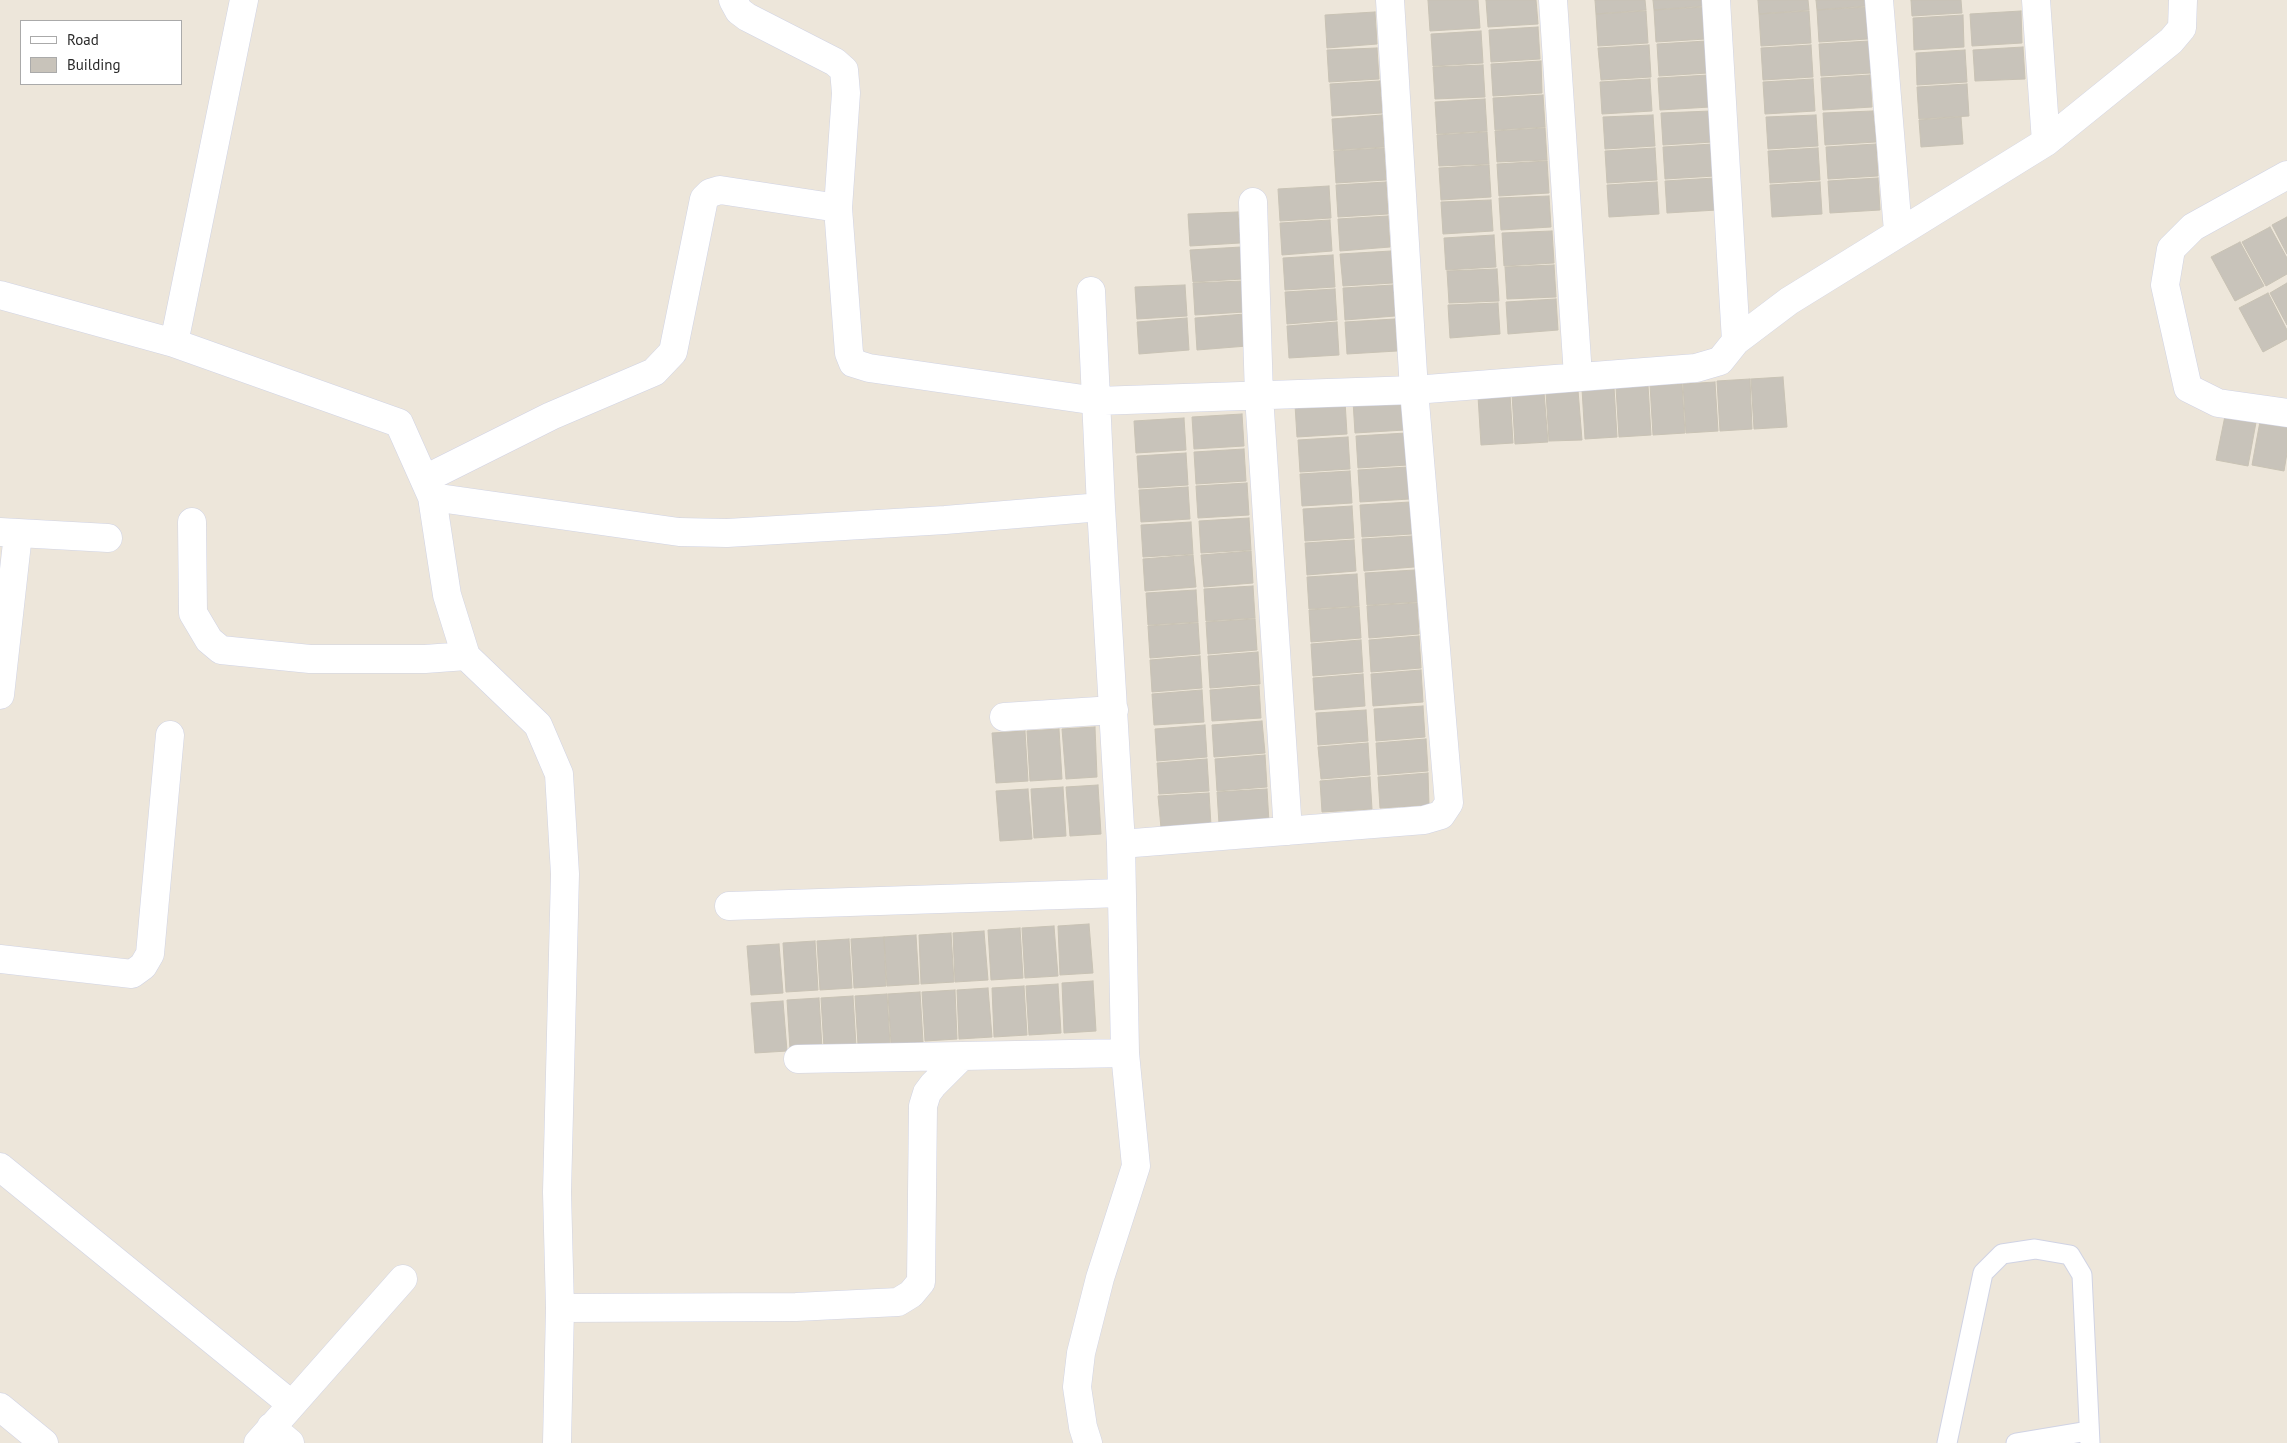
<!DOCTYPE html>
<style>
body{margin:0}
#map{position:relative;width:2287px;height:1443px;overflow:hidden;background:#ede6da;font-family:"PT Sans",sans-serif}
canvas{display:block}
.legend{position:absolute;left:20px;top:20px;width:162px;height:65px;box-sizing:border-box;background:#fff;border:1px solid #aaa;margin:0;padding:6px 9px;list-style:none;font-size:15px;color:#2a2a2a}
.legend li{display:flex;align-items:center;gap:10px;height:25px}
.legend b{width:25px;border:1px solid #aaa}
</style>
<div id="map">
<canvas width="2287" height="1443"></canvas>
<ul class="legend">
<li><b style="height:6px;background:#fff"></b>Road</li>
<li><b style="height:14px;background:#c8c3ba"></b>Building</li>
</ul>
</div>
<script>
const g = document.querySelector('canvas').getContext('2d');
g.lineJoin = 'round';
function paint(path, color) {
  g.fillStyle = color;
  g.fill(path, 'evenodd');
}
function poly(rows) {
  const path = new Path2D();
  for (const r of rows) {
    path.moveTo(r[0], r[1]);
    for (let i = 2; i < r.length; i += 2) path.lineTo(r[i], r[i + 1]);
  }
  return path;
}
function stroke(path, color, width, dash) {
  g.strokeStyle = color;
  g.lineWidth = width;
  g.lineCap = dash ? 'butt' : 'round';
  g.setLineDash(dash || []);
  g.stroke(path);
}
const building = poly([
 [1428,0,1478,0,1480,28,1430,31,1428,0],
 [1486,0,1536,0,1538,24,1488,27,1486,0],
 [1595,0,1645,0,1646,10,1596,14,1595,0],
 [1653,0,1703,0,1704,6,1654,10,1653,0],
 [1758,0,1808,0,1809,10,1759,14,1758,0],
 [1816,0,1866,0,1866,6,1817,10,1816,0],
 [1911,0,1961,0,1962,13,1912,16,1911,0],
 [1704,7,1706,39,1656,42,1654,10,1704,7],
 [1866,7,1868,39,1819,42,1817,10,1866,7],
 [1646,11,1648,43,1598,46,1596,14,1646,11],
 [1809,11,1811,43,1761,46,1759,14,1809,11],
 [2021,11,2022,43,1972,46,1970,14,2021,11],
 [1375,12,1377,44,1327,48,1325,15,1375,12],
 [1963,15,1964,47,1914,50,1913,18,1963,15],
 [1538,27,1540,59,1491,62,1489,30,1538,27],
 [1481,31,1483,63,1433,66,1431,34,1481,31],
 [1706,41,1708,73,1659,76,1657,44,1706,41],
 [1869,41,1871,73,1821,76,1819,44,1869,41],
 [1649,45,1651,77,1601,80,1598,48,1649,45],
 [1811,45,1813,77,1763,80,1761,48,1811,45],
 [2023,47,2025,79,1975,81,1973,50,2023,47],
 [1377,48,1379,79,1329,82,1327,50,1377,48],
 [1965,50,1967,82,1917,85,1916,53,1965,50],
 [1541,61,1542,93,1493,96,1491,64,1541,61],
 [1483,65,1485,97,1435,99,1433,67,1483,65],
 [1708,75,1710,107,1660,110,1658,78,1708,75],
 [1870,75,1872,107,1823,110,1821,78,1870,75],
 [1650,79,1652,111,1602,114,1600,82,1650,79],
 [1813,79,1815,111,1765,114,1763,82,1813,79],
 [1380,81,1382,113,1332,116,1330,84,1380,81],
 [1967,84,1969,116,1919,119,1917,87,1967,84],
 [1543,95,1545,127,1495,130,1493,98,1543,95],
 [1485,99,1487,131,1437,134,1435,102,1485,99],
 [1711,111,1713,142,1663,145,1661,113,1711,111],
 [1873,111,1876,142,1825,145,1823,113,1873,111],
 [1382,115,1384,147,1334,150,1332,119,1382,115],
 [1653,115,1655,146,1605,149,1603,117,1653,115],
 [1816,115,1818,146,1768,149,1766,117,1816,115],
 [1961,117,1963,144,1921,147,1919,120,1961,117],
 [1545,128,1547,160,1497,162,1495,131,1545,128],
 [1487,132,1489,164,1439,166,1437,135,1487,132],
 [1713,144,1715,176,1665,179,1663,147,1713,144],
 [1876,144,1878,176,1828,179,1826,147,1876,144],
 [1384,148,1386,180,1336,183,1334,151,1384,148],
 [1655,148,1657,180,1607,183,1605,151,1655,148],
 [1818,148,1820,180,1770,183,1768,151,1818,148],
 [1547,161,1549,193,1499,196,1497,164,1547,161],
 [1489,165,1491,197,1441,200,1439,168,1489,165],
 [1715,178,1717,210,1667,213,1665,181,1715,178],
 [1878,178,1880,210,1830,213,1828,181,1878,178],
 [1386,182,1388,214,1338,217,1336,185,1386,182],
 [1657,182,1659,214,1609,217,1607,185,1657,182],
 [1820,182,1822,214,1772,217,1770,185,1820,182],
 [1329,186,1331,218,1280,221,1278,189,1329,186],
 [1549,196,1551,227,1501,230,1499,198,1549,196],
 [1491,200,1493,231,1443,234,1441,202,1491,200],
 [1238,212,1240,243,1190,246,1188,214,1238,212],
 [1388,216,1390,247,1340,251,1338,219,1388,216],
 [2287,217,2287,254,2272,225,2287,217],
 [1330,220,1332,251,1282,255,1280,223,1330,220],
 [2270,227,2287,258,2287,274,2266,286,2242,242,2270,227],
 [1552,231,1554,263,1504,266,1502,233,1552,231],
 [1494,235,1496,267,1446,270,1444,238,1494,235],
 [2240,242,2264,286,2235,301,2211,257,2240,242],
 [1241,247,1243,279,1193,282,1190,250,1241,247],
 [1391,251,1393,283,1343,286,1340,254,1391,251],
 [1333,255,1335,287,1285,290,1283,258,1333,255],
 [1554,265,1556,297,1507,299,1505,267,1554,265],
 [1497,269,1499,301,1449,303,1447,271,1497,269],
 [1243,281,1245,312,1195,315,1193,283,1243,281],
 [2287,283,2287,325,2270,293,2287,283],
 [1185,285,1187,316,1137,319,1135,287,1185,285],
 [1393,285,1395,316,1345,320,1343,288,1393,285],
 [1335,289,1337,320,1287,324,1285,292,1335,289],
 [2268,293,2287,330,2287,339,2263,352,2239,308,2268,293],
 [1556,299,1558,330,1508,334,1506,302,1556,299],
 [1498,303,1500,334,1450,338,1448,305,1498,303],
 [1245,314,1247,346,1197,350,1195,318,1245,314],
 [1187,318,1189,350,1139,354,1137,322,1187,318],
 [1395,319,1397,351,1347,354,1345,322,1395,319],
 [1337,322,1339,355,1289,358,1287,326,1337,322],
 [1783,377,1787,427,1754,429,1751,379,1783,377],
 [1750,379,1752,429,1720,431,1717,381,1750,379],
 [1715,382,1718,431,1686,433,1683,384,1715,382],
 [1682,384,1685,433,1653,435,1650,385,1682,384],
 [1648,385,1651,435,1619,437,1616,387,1648,385],
 [1614,387,1617,437,1585,439,1582,389,1614,387],
 [1578,390,1582,440,1549,441,1546,392,1578,390],
 [1544,392,1548,442,1515,444,1512,394,1544,392],
 [1510,394,1513,443,1481,445,1478,396,1510,394],
 [1403,398,1405,430,1355,433,1353,401,1403,398],
 [1345,401,1347,434,1297,437,1295,405,1345,401],
 [2226,411,2257,417,2248,466,2216,460,2226,411],
 [1242,414,1244,446,1194,449,1192,417,1242,414],
 [2261,416,2287,421,2287,453,2284,471,2252,465,2261,416],
 [1184,418,1186,450,1136,453,1134,421,1184,418],
 [1406,433,1408,465,1358,468,1356,436,1406,433],
 [1348,437,1350,469,1300,472,1298,440,1348,437],
 [1244,449,1246,481,1196,484,1194,452,1244,449],
 [1186,453,1188,485,1139,488,1137,456,1186,453],
 [1408,467,1410,499,1360,502,1358,470,1408,467],
 [1350,471,1352,503,1302,506,1300,474,1350,471],
 [1247,483,1249,515,1198,518,1196,486,1247,483],
 [1188,487,1190,519,1141,522,1139,490,1188,487],
 [1410,502,1412,534,1362,537,1360,505,1410,502],
 [1352,506,1354,538,1305,541,1303,509,1352,506],
 [1249,518,1251,550,1201,553,1199,521,1249,518],
 [1191,522,1193,554,1143,557,1141,525,1191,522],
 [1412,536,1414,567,1364,571,1362,539,1412,536],
 [1354,540,1356,571,1307,575,1305,543,1354,540],
 [1251,551,1253,583,1204,587,1201,555,1251,551],
 [1193,555,1196,587,1145,591,1143,559,1193,555],
 [1415,570,1417,602,1367,605,1365,573,1415,570],
 [1357,574,1359,606,1309,609,1307,577,1357,574],
 [1253,586,1255,618,1206,621,1204,589,1253,586],
 [1196,590,1198,622,1148,625,1146,593,1196,590],
 [1417,603,1419,634,1369,638,1367,606,1417,603],
 [1359,607,1361,638,1311,642,1309,610,1359,607],
 [1255,619,1257,650,1208,654,1206,622,1255,619],
 [1198,623,1200,654,1150,658,1148,626,1198,623],
 [1419,636,1421,668,1371,672,1369,640,1419,636],
 [1361,640,1363,672,1313,676,1311,644,1361,640],
 [1258,652,1260,684,1210,688,1208,656,1258,652],
 [1200,656,1202,688,1152,692,1150,660,1200,656],
 [1421,670,1423,702,1373,706,1371,674,1421,670],
 [1363,674,1365,706,1315,710,1313,678,1363,674],
 [1259,686,1261,718,1212,721,1210,690,1259,686],
 [1202,690,1204,722,1154,725,1152,694,1202,690],
 [1423,706,1425,737,1376,741,1374,709,1423,706],
 [1366,710,1368,741,1318,745,1316,713,1366,710],
 [1262,721,1265,753,1214,757,1212,725,1262,721],
 [1205,725,1207,757,1157,761,1155,729,1205,725],
 [1095,727,1097,777,1066,779,1062,729,1095,727],
 [1059,729,1062,779,1030,781,1027,731,1059,729],
 [1025,731,1028,781,996,783,992,733,1025,731],
 [1426,739,1428,771,1378,775,1376,743,1426,739],
 [1368,743,1370,775,1321,779,1318,747,1368,743],
 [1265,755,1267,787,1217,791,1215,759,1265,755],
 [1207,759,1209,791,1159,794,1157,763,1207,759],
 [1428,773,1429,805,1380,808,1378,777,1428,773],
 [1370,777,1372,809,1322,812,1320,781,1370,777],
 [1098,785,1101,834,1070,836,1066,787,1098,785],
 [1063,787,1066,836,1034,838,1031,789,1063,787],
 [1028,789,1032,839,1000,841,996,791,1028,789],
 [1267,789,1269,822,1219,824,1217,792,1267,789],
 [1209,793,1211,825,1161,828,1158,796,1209,793],
 [1089,924,1093,973,1060,975,1058,926,1089,924],
 [1054,926,1058,976,1025,978,1022,928,1054,926],
 [1020,928,1023,978,991,980,988,930,1020,928],
 [984,931,988,980,955,982,953,933,984,931],
 [951,933,954,982,921,984,919,935,951,933],
 [916,935,919,984,887,986,884,937,916,935],
 [884,937,886,986,854,988,851,939,884,937],
 [849,939,852,988,820,990,817,941,849,939],
 [815,941,818,990,786,992,783,943,815,941],
 [779,944,783,993,751,995,747,946,779,944],
 [1093,981,1096,1031,1064,1033,1062,983,1093,981],
 [1058,984,1061,1033,1029,1035,1026,986,1058,984],
 [1024,986,1027,1035,994,1037,992,988,1024,986],
 [988,988,992,1037,959,1039,957,990,988,988],
 [955,990,957,1039,925,1041,922,992,955,990],
 [920,992,923,1042,891,1044,888,994,920,992],
 [887,994,890,1044,858,1045,855,996,887,994],
 [853,996,856,1046,824,1048,821,998,853,996],
 [819,998,822,1048,790,1049,787,1000,819,998],
 [783,1001,787,1051,755,1053,751,1003,783,1001]
]);
paint(building, '#c8c3ba');
stroke(building, '#c8c2b4', 1);
const lane = poly([
 [1947,1443,1983,1273,2002,1254,2035,1249,2070,1255,2082,1275,2090,1443],
 [2016,1443,2088,1431]
]);
const street = poly([
 [733,0,739,11,747,17,835,62,844,70,846,93,838,208,849,353,853,363,869,368,1097,401,1414,390,1696,368,1720,361,1736,341,1789,301,2046,142,2171,41,2182,28,2183,0],
 [1553,0,1578,376],
 [1716,0,1736,341],
 [1879,0,1898,231],
 [2036,0,2046,142],
 [2287,175,2193,227,2171,249,2165,285,2188,388,2218,403,2287,413],
 [1253,202,1259,396,1288,831],
 [0,295,174,343,399,423,432,497,447,595,466,656,538,725,559,774,565,874,557,1192,560,1308,557,1443],
 [174,343,244,0],
 [425,479,551,416,654,372,673,352,704,199,710,193,720,190,838,208],
 [432,497,679,532,727,533,945,520,1101,507],
 [192,522,193,613,209,640,221,650,310,659,425,659,466,656],
 [0,532,108,538],
 [0,695,18,534],
 [1004,717,1114,710],
 [1121,844,1424,820,1441,815,1449,803,1414,390,1390,0],
 [729,906,1121,893],
 [0,959,132,974,143,966,150,954,170,735],
 [798,1059,1125,1053],
 [0,1167,291,1404],
 [560,1308,796,1307,898,1302,911,1294,921,1282,923,1106,927,1093,933,1085,961,1057],
 [0,1407,44,1443],
 [271,1427,290,1443],
 [258,1443,403,1279],
 [1088,1443,1083,1427,1077,1387,1081,1353,1100,1278,1136,1166,1125,1053,1121,844,1101,507,1091,291]
]);
stroke(lane, '#d0d3e4', 21);
stroke(street, '#d0d3e4', 29);
stroke(lane, '#fff', 19);
stroke(street, '#fff', 28);
</script>
